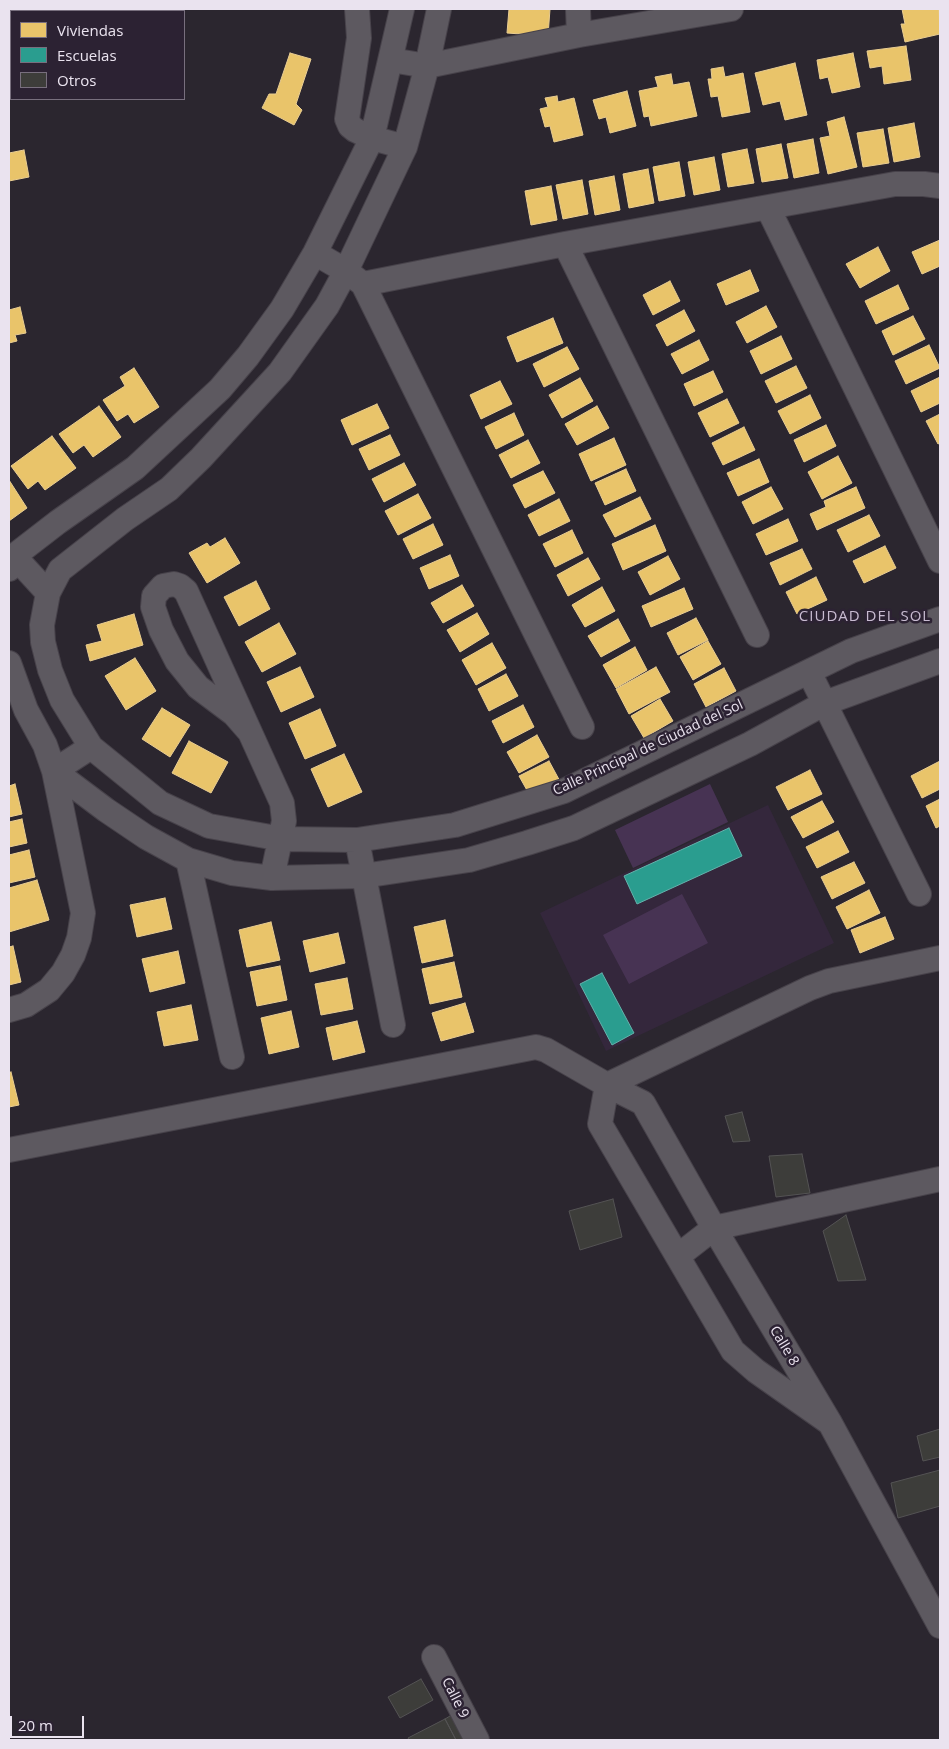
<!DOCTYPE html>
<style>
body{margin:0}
#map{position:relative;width:949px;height:1749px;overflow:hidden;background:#2b262f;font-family:"Open Sans",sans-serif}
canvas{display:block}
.frame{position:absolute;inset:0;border:10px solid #eae3ef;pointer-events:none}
.legend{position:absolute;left:10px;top:10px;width:175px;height:90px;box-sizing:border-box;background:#2c2233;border:1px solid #786f7e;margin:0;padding:6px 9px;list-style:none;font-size:15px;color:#eae3ef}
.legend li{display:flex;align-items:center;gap:10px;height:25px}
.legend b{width:25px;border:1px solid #786f7e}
.scale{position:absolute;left:10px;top:1716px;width:74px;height:22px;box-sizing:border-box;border:2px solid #eae3ef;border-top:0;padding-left:6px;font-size:15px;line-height:18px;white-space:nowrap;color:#eae3ef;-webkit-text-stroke:4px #2c2233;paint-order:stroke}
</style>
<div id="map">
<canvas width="949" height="1749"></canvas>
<div class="frame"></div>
<ul class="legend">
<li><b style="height:14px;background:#e9c46a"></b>Viviendas</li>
<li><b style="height:14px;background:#2a9d8f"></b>Escuelas</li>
<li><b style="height:14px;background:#3d3d3a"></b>Otros</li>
</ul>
<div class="scale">20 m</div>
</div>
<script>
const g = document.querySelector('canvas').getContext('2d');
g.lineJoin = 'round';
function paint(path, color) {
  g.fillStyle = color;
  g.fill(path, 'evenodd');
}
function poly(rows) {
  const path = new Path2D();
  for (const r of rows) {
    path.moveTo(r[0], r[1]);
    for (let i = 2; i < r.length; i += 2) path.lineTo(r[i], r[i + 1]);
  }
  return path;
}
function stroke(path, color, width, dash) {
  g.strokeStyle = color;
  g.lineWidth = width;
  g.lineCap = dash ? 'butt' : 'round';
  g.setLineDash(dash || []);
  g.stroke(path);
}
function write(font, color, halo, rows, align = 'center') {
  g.font = font + ' "Open Sans",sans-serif';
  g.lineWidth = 5;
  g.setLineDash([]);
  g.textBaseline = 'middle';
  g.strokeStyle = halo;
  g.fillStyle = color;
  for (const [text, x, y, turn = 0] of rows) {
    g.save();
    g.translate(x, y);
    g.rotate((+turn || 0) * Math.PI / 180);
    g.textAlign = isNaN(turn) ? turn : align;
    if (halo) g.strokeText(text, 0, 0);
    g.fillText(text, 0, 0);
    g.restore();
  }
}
paint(poly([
 [768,805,834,943,606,1051,540,913]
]), '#34273c');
paint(poly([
 [710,784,728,822,633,868,615,830],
 [682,894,708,943,629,984,603,935]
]), '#473353');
const homes = poly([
 [509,9,550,9,548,36,507,33,509,9],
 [902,9,939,9,940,34,905,42,901,24,905,24,902,9],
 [906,46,911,80,884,84,882,66,870,68,867,51,906,46],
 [290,53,311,59,296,104,302,110,294,125,262,108,269,94,276,94,290,53],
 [853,53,860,87,832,93,828,77,820,79,817,60,853,53],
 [795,63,807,115,785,120,780,101,763,105,755,73,795,63],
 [723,67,725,77,743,73,750,112,722,117,718,96,711,97,708,79,712,79,711,69,723,67],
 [671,74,673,85,689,82,697,116,651,126,649,116,644,117,639,91,658,87,655,77,671,74],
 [627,91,636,126,610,133,606,117,599,119,593,100,627,91],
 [557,96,558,102,574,98,583,135,554,142,550,126,545,127,540,109,548,107,545,98,557,96],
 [844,117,857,167,828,174,820,138,830,136,827,122,844,117],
 [914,123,920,157,894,162,888,128,914,123],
 [883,129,889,163,863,167,857,133,883,129],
 [813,139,819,173,794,178,787,144,813,139],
 [781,144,788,178,762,182,756,149,781,144],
 [747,149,754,183,728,187,722,154,747,149],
 [24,150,29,177,9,181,9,153,24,150],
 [714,157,720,190,694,195,688,162,714,157],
 [679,162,685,196,659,201,653,167,679,162],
 [648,169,654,203,629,208,623,174,648,169],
 [614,176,620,210,595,215,589,181,614,176],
 [582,180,588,214,563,219,556,185,582,180],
 [551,186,557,220,531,225,525,191,551,186],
 [940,240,940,266,922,274,912,252,940,240],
 [878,247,890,271,860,288,846,264,878,247],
 [750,270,759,291,726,305,717,284,750,270],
 [670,281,680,301,653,315,643,295,670,281],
 [898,285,909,309,876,324,865,301,898,285],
 [766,306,777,327,747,343,736,322,766,306],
 [20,307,26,333,15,335,17,341,9,343,9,310,20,307],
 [684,310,695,331,667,346,656,325,684,310],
 [913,316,925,339,893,355,882,331,913,316],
 [553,318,563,343,517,362,507,337,553,318],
 [781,336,792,359,761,374,750,351,781,336],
 [699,340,709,360,682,374,671,354,699,340],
 [929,345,940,368,906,384,895,361,929,345],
 [567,347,579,369,544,387,533,364,567,347],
 [796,366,807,388,776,403,765,381,796,366],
 [134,368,159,407,134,423,128,414,117,421,103,400,125,386,120,377,134,368],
 [713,371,723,392,694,406,684,384,713,371],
 [940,377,940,403,921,412,911,391,940,377],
 [580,378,593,401,562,418,549,395,580,378],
 [500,381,512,404,481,419,470,395,500,381],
 [810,395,821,418,790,434,778,411,810,395],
 [727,399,739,423,710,437,698,413,727,399],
 [377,404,389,428,352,445,341,420,377,404],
 [99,406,121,437,93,457,84,445,73,453,59,434,99,406],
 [597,406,609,428,577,445,565,424,597,406],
 [514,413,524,435,496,449,485,427,514,413],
 [940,414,940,443,938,444,926,421,940,414],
 [826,425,836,446,804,462,794,440,826,425],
 [744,427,755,450,723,465,712,443,744,427],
 [390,435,400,455,369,470,359,449,390,435],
 [52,436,76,468,45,490,38,481,28,489,11,466,52,436],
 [614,438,626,465,591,481,579,454,614,438],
 [528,440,540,463,511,478,499,455,528,440],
 [838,456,852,483,822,499,808,472,838,456],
 [759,459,769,482,738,496,727,473,759,459],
 [404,463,416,485,384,502,372,479,404,463],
 [626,469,636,491,605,505,595,483,626,469],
 [543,471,555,493,525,508,513,485,543,471],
 [9,480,27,508,9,521,9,480],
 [771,487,783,509,753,524,742,502,771,487],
 [856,487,865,508,817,530,810,514,826,507,824,501,856,487],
 [418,494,431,518,398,535,385,511,418,494],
 [640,497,651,519,615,537,603,515,640,497],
 [559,499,570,521,539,536,528,515,559,499],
 [869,515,880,536,848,552,837,530,869,515],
 [788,519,798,541,766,555,756,534,788,519],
 [433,524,443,545,413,559,403,539,433,524],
 [655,525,666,551,623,570,612,544,655,525],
 [572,530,583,553,555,567,543,544,572,530],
 [225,538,240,563,207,583,189,553,207,543,210,547,225,538],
 [885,546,896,568,864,583,853,561,885,546],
 [802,549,812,569,780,585,770,563,802,549],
 [450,555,459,576,429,589,420,568,450,555],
 [668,556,680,579,650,595,638,572,668,556],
 [588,558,600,579,568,596,557,575,588,558],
 [816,577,827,600,797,614,786,592,816,577],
 [256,581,270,609,239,626,224,597,256,581],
 [462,585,474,606,443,623,431,603,462,585],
 [602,587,615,611,585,627,572,605,602,587],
 [684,588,693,609,651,627,642,606,684,588],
 [477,613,489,634,460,652,447,630,477,613],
 [134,614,143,645,90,661,86,645,102,641,97,625,134,614],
 [696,618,708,640,678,655,667,633,696,618],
 [618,619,630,641,601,657,588,636,618,619],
 [279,623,296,654,262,672,245,642,279,623],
 [708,641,721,664,693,680,680,657,708,641],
 [492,643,506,668,476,685,462,660,492,643],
 [635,647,647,670,616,688,603,665,635,647],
 [135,658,156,691,126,710,105,676,135,658],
 [300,667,314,697,281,712,267,682,300,667],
 [656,667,670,692,629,714,616,689,656,667],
 [724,668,736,691,706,707,694,684,724,668],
 [506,674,518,696,489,711,478,689,506,674],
 [660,699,673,721,644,738,631,716,660,699],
 [523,705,534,727,503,743,492,721,523,705],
 [162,708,190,725,170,757,142,739,162,708],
 [320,709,336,746,305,759,289,723,320,709],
 [537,735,549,757,519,773,507,752,537,735],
 [189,741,228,762,211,793,172,773,189,741],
 [344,754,362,792,328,807,311,769,344,754],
 [549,761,562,785,533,801,519,776,549,761],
 [940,761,940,789,922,798,911,776,940,761],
 [810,770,822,794,788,810,776,787,810,770],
 [15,784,22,814,9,817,9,786,15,784],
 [940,799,940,826,936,828,926,806,940,799],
 [822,801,834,822,803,838,791,817,822,801],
 [22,819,27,843,9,847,9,822,22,819],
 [838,831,849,852,817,868,806,847,838,831],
 [29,850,35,877,9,883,9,855,29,850],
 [854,862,865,883,832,899,821,877,854,862],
 [37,880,49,920,9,932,9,888,37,880],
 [869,890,880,913,847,929,836,907,869,890],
 [165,898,172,929,137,937,130,905,165,898],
 [885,917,894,939,860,953,851,930,885,917],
 [445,920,453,956,422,963,414,927,445,920],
 [271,922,280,960,247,967,239,930,271,922],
 [338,933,345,963,310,972,303,941,338,933],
 [13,946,21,982,9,985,9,947,13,946],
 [178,951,185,983,150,992,142,959,178,951],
 [454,962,462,997,430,1004,422,969,454,962],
 [280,966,287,1000,257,1006,250,972,280,966],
 [347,978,353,1009,321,1015,315,984,347,978],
 [465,1003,474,1032,441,1041,432,1013,465,1003],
 [191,1005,198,1040,164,1046,157,1012,191,1005],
 [291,1011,299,1047,269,1054,261,1018,291,1011],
 [357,1021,365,1052,333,1060,326,1028,357,1021],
 [11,1072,19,1105,9,1107,9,1073,11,1072]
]);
paint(homes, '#e9c46a');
stroke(homes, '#e9cd92', 1);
const schools = poly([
 [729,828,742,856,637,904,624,876,729,828],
 [602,973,634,1033,612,1045,580,984,602,973]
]);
paint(schools, '#2a9d8f');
stroke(schools, '#64b2ac', 1);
const building = poly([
 [742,1112,750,1141,733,1142,725,1116,742,1112],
 [802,1154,810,1193,776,1197,769,1156,802,1154],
 [613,1199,622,1237,580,1250,569,1211,613,1199],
 [846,1215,866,1280,838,1281,823,1231,846,1215],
 [940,1429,940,1457,923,1461,917,1436,940,1429],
 [940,1470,940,1506,898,1518,891,1483,940,1470],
 [421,1679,433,1700,400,1718,388,1697,421,1679],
 [455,1713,470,1740,456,1740,445,1719,455,1713],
 [445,1719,456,1740,409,1740,408,1738,445,1719]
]);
paint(building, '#3d3d3a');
stroke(building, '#545354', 1);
const street = poly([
 [357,9,359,38,347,119,350,126,355,130,372,138,405,147],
 [439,9,427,66,405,147,346,271,327,306,280,372,201,458,169,489,125,519,60,570,48,593,42,625,43,642,50,670,62,700,91,747,160,803,209,826,282,839,357,840,455,825,564,791,851,651,940,619],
 [578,9,579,35],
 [391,60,427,66,579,35,731,9],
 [768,208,940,561],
 [565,244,757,635],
 [315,253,346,271,363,284,582,727],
 [363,284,565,244,895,184,924,184,940,186],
 [9,559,14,556,48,593],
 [9,569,14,556,58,522,135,468,220,389,248,356,282,309,315,253,372,138,402,9],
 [9,663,26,710,45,745,54,771,106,810,146,837,188,860,232,873,272,878,363,876,469,860,527,843,574,828,750,744,825,703,940,661],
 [809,672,919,894],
 [248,730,234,714,198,687,177,661,161,630,153,607,154,596,163,586,174,584,180,586,186,591,282,803,284,821,272,878],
 [357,840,393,1025],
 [188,860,232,1057],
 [9,1010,26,1005,49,990,63,973,73,955,79,938,83,913,54,771,91,747],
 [9,1150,536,1047,546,1050,607,1085,810,988,829,981,940,958],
 [678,1256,714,1228,940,1179],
 [830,1423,756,1371,733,1351,600,1124,607,1085,643,1103,714,1228,830,1423,940,1626],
 [434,1657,477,1740]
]);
stroke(street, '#47424a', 26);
stroke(street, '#5d5960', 24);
write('14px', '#eae3ef', '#2c2233', [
 ["Calle Principal de Ciudad del Sol",648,748,-25],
 ["Calle 8",784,1346,59],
 ["Calle 9",455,1698,63]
]);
g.letterSpacing = '1px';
write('15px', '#c8bbd1', '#2c2233', [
 ["CIUDAD DEL SOL",865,617]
]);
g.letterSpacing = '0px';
</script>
